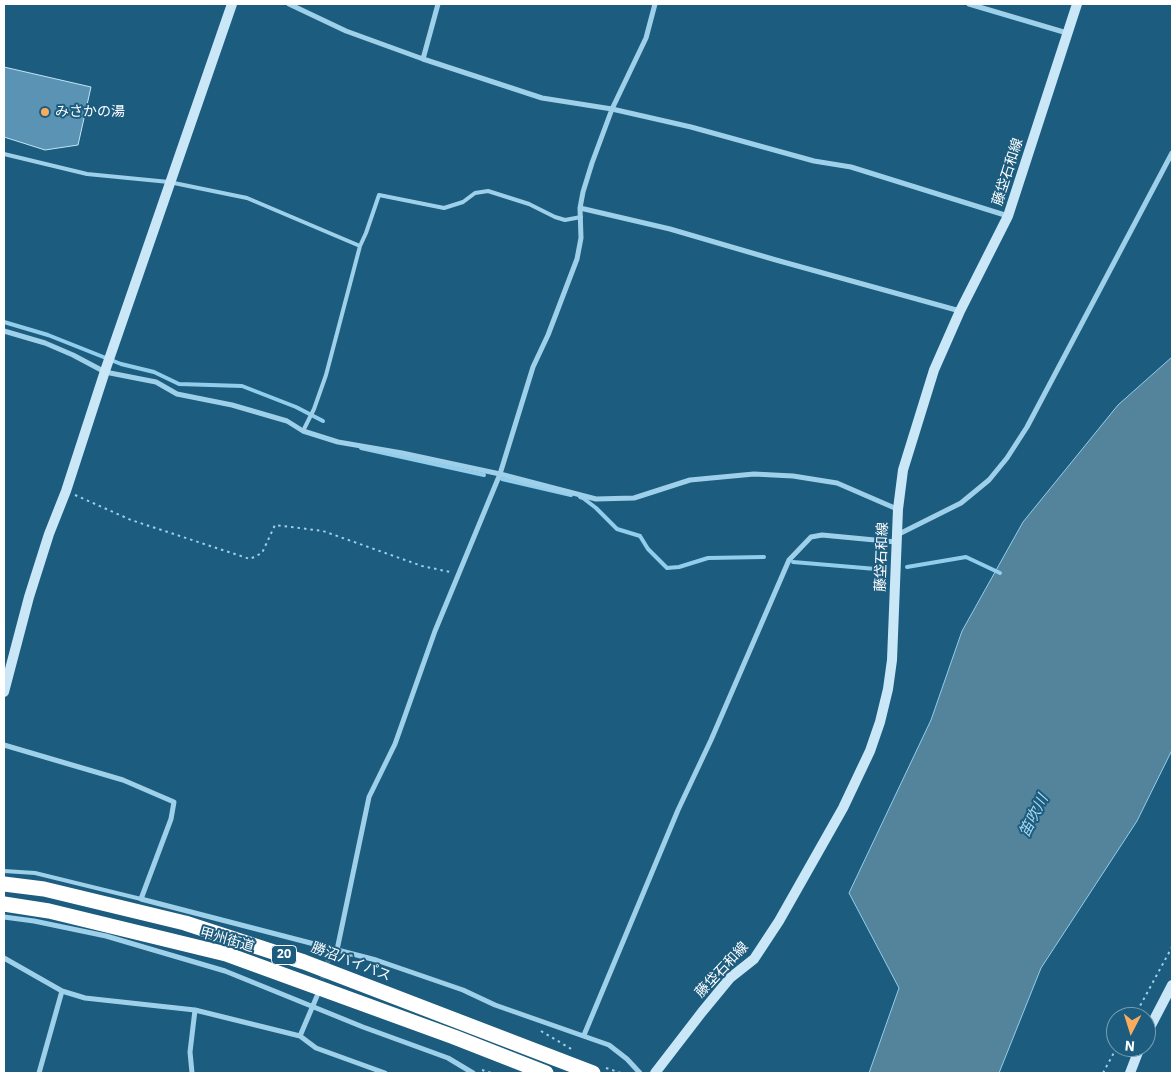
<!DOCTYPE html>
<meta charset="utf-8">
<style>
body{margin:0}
#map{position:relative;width:1176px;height:1077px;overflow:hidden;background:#1c5c7f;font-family:"IBM Plex Sans",sans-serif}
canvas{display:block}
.frame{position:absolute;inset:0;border:5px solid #fff;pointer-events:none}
.north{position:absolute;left:1106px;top:1007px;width:50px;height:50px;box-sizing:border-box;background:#1c5c7f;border:1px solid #779db2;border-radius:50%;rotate:185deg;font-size:14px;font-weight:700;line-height:20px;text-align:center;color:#fff}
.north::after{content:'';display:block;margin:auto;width:18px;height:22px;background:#f9ac5c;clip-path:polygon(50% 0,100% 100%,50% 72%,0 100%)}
</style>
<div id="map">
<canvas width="1176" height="1077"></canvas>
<div class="frame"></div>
<div class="north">N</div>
</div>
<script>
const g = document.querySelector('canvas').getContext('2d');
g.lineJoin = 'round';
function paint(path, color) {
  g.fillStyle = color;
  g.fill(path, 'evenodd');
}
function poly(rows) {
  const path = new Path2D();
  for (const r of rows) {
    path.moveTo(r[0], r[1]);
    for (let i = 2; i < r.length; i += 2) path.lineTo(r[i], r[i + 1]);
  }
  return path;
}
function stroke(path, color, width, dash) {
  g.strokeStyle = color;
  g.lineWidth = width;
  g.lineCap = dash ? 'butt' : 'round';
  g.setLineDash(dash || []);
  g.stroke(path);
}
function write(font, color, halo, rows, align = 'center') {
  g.font = font + ' "IBM Plex Sans","Noto Sans JP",sans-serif';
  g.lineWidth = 4;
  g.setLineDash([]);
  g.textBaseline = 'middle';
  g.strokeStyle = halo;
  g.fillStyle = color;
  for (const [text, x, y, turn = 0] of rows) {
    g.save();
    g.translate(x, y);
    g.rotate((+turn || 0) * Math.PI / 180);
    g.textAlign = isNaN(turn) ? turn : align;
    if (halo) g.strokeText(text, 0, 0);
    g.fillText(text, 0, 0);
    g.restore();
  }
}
const water = poly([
 [1172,357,1172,750,1137,821,1041,968,999,1073,869,1073,899,988,849,893,931,720,962,631,1023,522,1118,405,1172,357]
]);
paint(water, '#54839c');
stroke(water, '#92ceeb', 1);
stroke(poly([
 [4,322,48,335,121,364,154,372,179,384,242,386,296,407,323,421],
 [361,448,484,475],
 [502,479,571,495],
 [580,497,583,498,596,508,617,529,640,536,648,549,667,568,679,567,708,558,764,557],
 [793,562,876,569],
 [907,567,966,557,1000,573]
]), '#92ceeb', 4);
const building = poly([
 [4,67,91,87,78,145,45,150,4,137,4,67]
]);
paint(building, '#5a93b3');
stroke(building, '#c3e5f7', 1);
stroke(poly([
 [320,986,329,958]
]), '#3e7492', 5, [5, 2.5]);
stroke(poly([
 [75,495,131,520,250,559,262,553,275,525,323,531,422,566,450,572],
 [1134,1017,1172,947],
 [541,1031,573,1050],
 [606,1068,621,1073],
 [482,1070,492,1073],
 [1103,1073,1117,1047]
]), '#9fd0e9', 2, [2.5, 4]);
stroke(poly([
 [4,154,87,174,169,182,247,198,360,246],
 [303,431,314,409,326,375,360,246,366,233,379,195,444,208,463,202,475,193,488,191,529,204,555,217,565,220,581,217],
 [4,871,35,873,141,899]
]), '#9fd0e9', 4);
stroke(poly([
 [289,4,346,31,423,59,542,98,612,109,691,127,814,161,851,167,1008,216],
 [969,4,1067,33],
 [423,59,438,4],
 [580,208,670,229,776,260,960,311],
 [4,331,45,343,73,355,105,372,156,382,177,394,232,405,287,421,303,431,338,442,402,453,500,474,596,499,634,498,690,480,754,474,793,476,837,483,897,509],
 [897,535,961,503,989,480,1007,458,1027,427,1172,153],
 [4,745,123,780,174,802,171,819,141,899,376,960,463,990,495,1005,609,1045,627,1059,640,1073],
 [4,917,34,921,106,936,225,971,363,1027,448,1058,473,1073],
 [4,958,62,991,85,998,195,1010,300,1036,316,1048,385,1073],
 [329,958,337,950,369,797,395,744,435,631,500,474,533,367,548,335,577,259,581,238,580,208,583,192,592,163,612,109,646,38,655,4],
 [584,1035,678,810,711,740,789,560,811,537,822,535,896,542],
 [300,1036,317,996],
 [39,1073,62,991],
 [192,1073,190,1052,195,1010]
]), '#9fd0e9', 5);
stroke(poly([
 [4,692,29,597,49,534,66,491,106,368,232,4],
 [1146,1035,1172,985],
 [655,1073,702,1012,730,978,754,959,779,921,843,808,870,751,880,722,888,689,892,660,898,509,903,470,934,370,960,311,1008,216,1077,4],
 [1130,1073,1140,1047]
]), '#cae7f7', 10);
stroke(poly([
 [4,884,44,889,185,923,304,962,593,1073],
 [4,904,49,911,226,954,454,1037,546,1073]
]), '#fff', 15);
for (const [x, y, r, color] of [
 [45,112,5,"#f9ac5c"]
]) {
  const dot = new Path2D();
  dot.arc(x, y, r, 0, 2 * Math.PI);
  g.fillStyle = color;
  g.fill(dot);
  stroke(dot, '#1c5c7f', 2);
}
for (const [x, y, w] of [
 [284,955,25]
]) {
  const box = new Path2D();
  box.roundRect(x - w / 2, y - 9.5, w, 19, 4);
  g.fillStyle = '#1c5c7f';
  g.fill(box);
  stroke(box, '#fff', 1);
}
write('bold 12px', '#fff', null, [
 ["20",284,955]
]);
write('14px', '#fff', '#1c5c7f', [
 ["みさかの湯",55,112]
], 'left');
write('14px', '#fff', '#1c5c7f', [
 ["藤垈石和線",1008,172,-72],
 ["藤垈石和線",882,557,-88],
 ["甲州街道",227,940,16],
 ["勝沼バイパス",351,962,21],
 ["藤垈石和線",722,970,-47]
]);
write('italic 15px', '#aad9f1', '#1c5c7f', [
 ["笛吹川",1034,816,-63]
]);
</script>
